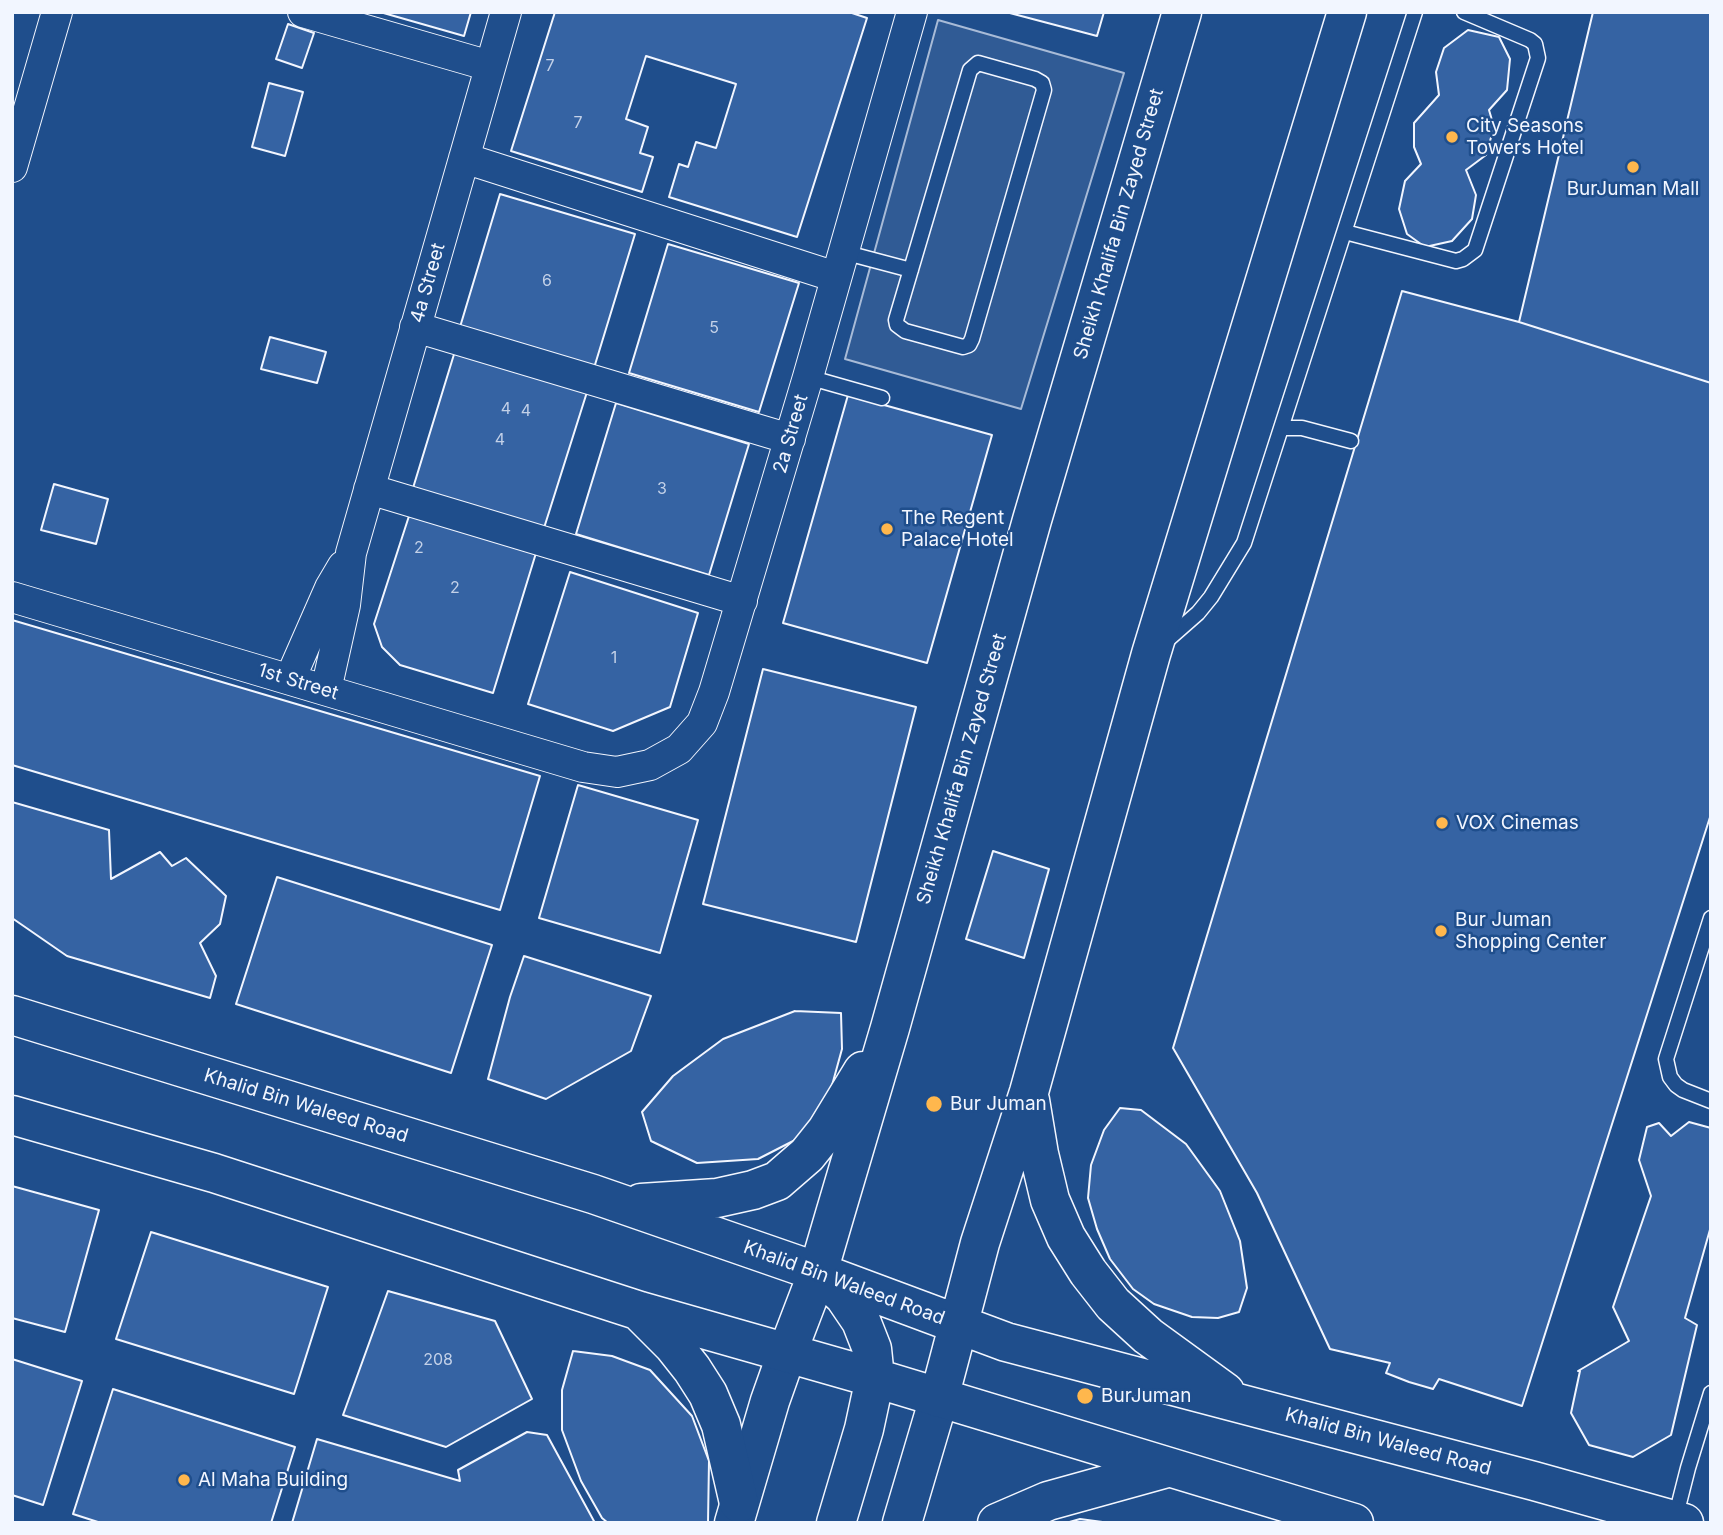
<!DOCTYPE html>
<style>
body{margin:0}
#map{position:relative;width:1723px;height:1535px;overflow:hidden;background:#1f4e8c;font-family:Inter,sans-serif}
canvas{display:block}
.frame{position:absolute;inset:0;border:14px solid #f2f6ff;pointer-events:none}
</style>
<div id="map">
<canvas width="1723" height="1535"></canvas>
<div class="frame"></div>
</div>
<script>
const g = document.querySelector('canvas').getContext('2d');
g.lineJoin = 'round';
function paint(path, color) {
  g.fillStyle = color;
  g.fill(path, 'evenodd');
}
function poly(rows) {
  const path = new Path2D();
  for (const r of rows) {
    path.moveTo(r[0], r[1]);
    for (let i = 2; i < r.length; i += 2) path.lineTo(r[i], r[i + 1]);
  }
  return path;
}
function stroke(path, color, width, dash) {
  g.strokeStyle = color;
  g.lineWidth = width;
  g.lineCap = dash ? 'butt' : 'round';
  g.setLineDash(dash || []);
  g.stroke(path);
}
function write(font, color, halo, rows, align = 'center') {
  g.font = font + ' Inter,sans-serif';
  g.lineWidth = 5;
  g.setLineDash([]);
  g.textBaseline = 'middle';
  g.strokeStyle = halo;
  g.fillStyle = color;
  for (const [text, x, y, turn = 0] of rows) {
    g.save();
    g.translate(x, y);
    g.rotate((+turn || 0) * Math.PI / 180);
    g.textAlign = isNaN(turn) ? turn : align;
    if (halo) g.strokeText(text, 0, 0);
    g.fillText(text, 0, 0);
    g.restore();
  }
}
const parking = poly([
 [938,20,1124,73,1021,409,845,359,938,20]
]);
paint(parking, '#305b95');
stroke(parking, '#a8bbd7', 2);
const building = poly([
 [380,12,471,12,464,36,380,12],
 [555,12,849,12,867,18,797,237,669,197,679,164,688,167,696,142,716,148,736,84,646,56,626,119,648,127,640,153,653,157,642,192,511,151,555,12],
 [1006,12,1104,12,1097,36,1006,12],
 [1593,12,1711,12,1711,383,1519,322,1593,12],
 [288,24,314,33,302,68,276,59,288,24],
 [1468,30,1499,37,1510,59,1507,90,1489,110,1494,127,1486,155,1466,170,1476,195,1472,219,1452,241,1425,247,1407,234,1399,209,1405,181,1421,164,1414,147,1414,123,1439,95,1436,72,1444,48,1468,30],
 [269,83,303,92,285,156,252,147,269,83],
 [500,194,635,234,594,368,460,327,500,194],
 [668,244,799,283,759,412,629,373,668,244],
 [1402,291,1519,322,1711,383,1711,814,1522,1406,1439,1379,1433,1389,1409,1382,1386,1373,1390,1363,1330,1349,1257,1193,1173,1048,1402,291],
 [270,337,326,352,317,383,261,369,270,337],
 [455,351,587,392,544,528,413,488,455,351],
 [848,395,992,435,927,663,783,623,848,395],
 [616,403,749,444,709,575,576,534,616,403],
 [54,484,108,499,96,544,41,530,54,484],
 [409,516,536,553,493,693,400,665,382,647,374,624,409,516],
 [570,572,698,613,670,707,613,731,528,704,570,572],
 [12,620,540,776,500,910,12,765,12,620],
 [763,669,916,707,856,942,703,904,763,669],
 [578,785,698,820,660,953,539,918,578,785],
 [12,802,109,830,111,879,160,852,172,866,186,858,226,896,220,924,200,943,216,976,210,998,67,956,12,918,12,802],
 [993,851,1049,869,1024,958,966,939,993,851],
 [277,877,492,945,451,1073,236,1004,277,877],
 [524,956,651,996,631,1051,546,1099,488,1079,510,997,524,956],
 [795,1011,841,1013,842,1049,831,1089,801,1137,758,1159,697,1163,651,1141,642,1112,673,1076,723,1039,795,1011],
 [1120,1108,1141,1110,1186,1144,1220,1191,1240,1241,1247,1288,1239,1312,1218,1318,1192,1317,1154,1304,1133,1289,1110,1259,1097,1229,1088,1198,1091,1165,1104,1130,1120,1108],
 [1689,1122,1711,1128,1711,1226,1685,1318,1697,1325,1671,1435,1633,1457,1589,1445,1571,1413,1580,1371,1578,1371,1629,1341,1613,1307,1651,1196,1639,1160,1647,1127,1659,1123,1671,1136,1689,1122],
 [12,1186,99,1210,65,1332,12,1318,12,1186],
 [151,1232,328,1287,294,1394,116,1339,151,1232],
 [388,1291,495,1321,532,1399,446,1447,343,1415,388,1291],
 [573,1351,612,1356,650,1370,692,1416,709,1461,708,1523,608,1523,602,1518,581,1481,562,1430,562,1390,573,1351],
 [12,1359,82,1381,43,1505,12,1495,12,1359],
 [113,1389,295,1447,271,1523,101,1523,73,1514,113,1389],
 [527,1432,547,1435,595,1523,292,1523,317,1439,460,1481,458,1470,527,1432],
 [1080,1519,1110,1523,1111,1523,1066,1523,1080,1519]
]);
paint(building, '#3563a3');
stroke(building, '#f2f6ff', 2);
const lane = poly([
 [978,63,1035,79,1042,83,1044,90,972,339,969,345,963,347,905,331,897,325,896,320,970,70,978,63],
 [1345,232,1456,261,1463,259,1475,250,1538,58,1535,44,1530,40,1464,12],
 [843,252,911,270],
 [808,377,882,398],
 [1283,428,1302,428,1351,441],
 [1165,642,1198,613,1211,597,1244,543,1415,12],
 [1711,918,1666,1059,1670,1077,1676,1085,1683,1090,1711,1101],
 [1675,1519,1688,1468,1711,1393]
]);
const street = poly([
 [303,12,490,66],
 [464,158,836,277],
 [12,167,57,12],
 [415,327,790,439],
 [369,489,742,601],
 [12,597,583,767,617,772,650,765,679,749,702,723,714,692,808,377,912,12],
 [290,679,330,588,343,566],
 [326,690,345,605,351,553,506,12]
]);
const secondary = poly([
 [734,1523,770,1401,787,1353],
 [902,1523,939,1398]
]);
const primary = poly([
 [12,1015,593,1194,818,1272,1006,1342,1534,1481,1684,1523],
 [1030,1100,1039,1154,1050,1200,1066,1237,1088,1272,1113,1304,1148,1336,1225,1392],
 [12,1115,214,1173,640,1311,875,1378,1354,1523],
 [641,1203,717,1198,753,1190,777,1181,807,1155,827,1130,863,1071],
 [822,1276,844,1296,861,1321,872,1349,875,1378,864,1429,836,1523],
 [641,1313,673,1345,692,1369,708,1394,721,1425,739,1503],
 [787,1353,818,1272,835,1214,890,1028,1032,520,1182,12],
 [939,1398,980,1243,1029,1092,1151,654,1347,12],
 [997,1523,1048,1501,1167,1468]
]);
stroke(lane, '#f2f6ff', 17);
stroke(street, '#f2f6ff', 32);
stroke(secondary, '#f2f6ff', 41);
stroke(primary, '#f2f6ff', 41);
stroke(lane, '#1f4e8c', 14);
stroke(street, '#1f4e8c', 30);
stroke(secondary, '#1f4e8c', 38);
stroke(primary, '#1f4e8c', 38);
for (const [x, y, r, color] of [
 [1452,137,7,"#ffb74d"],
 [1633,167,7,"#ffb74d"],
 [887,529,7,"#ffb74d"],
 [1442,823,7,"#ffb74d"],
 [1441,931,7,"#ffb74d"],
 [934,1104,9,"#ffb74d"],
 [1085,1396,9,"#ffb74d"],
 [184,1480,7,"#ffb74d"]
]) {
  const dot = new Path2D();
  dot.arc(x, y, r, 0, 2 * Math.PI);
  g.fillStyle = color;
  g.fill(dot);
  stroke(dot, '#1f4e8c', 2.5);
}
write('16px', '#c3d1e8', null, [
 ["7",550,66],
 ["7",578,123],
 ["6",547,281],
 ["5",714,328],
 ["4",506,409],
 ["4",526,411],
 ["4",500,440],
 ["3",662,489],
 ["2",419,548],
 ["2",455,588],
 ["1",614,658],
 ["208",438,1360]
]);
write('19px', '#f2f6ff', '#1f4e8c', [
 ["City Seasons",1466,126],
 ["Towers Hotel",1466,148],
 ["BurJuman Mall",1633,189,"center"],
 ["The Regent",901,518],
 ["Palace Hotel",901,540],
 ["VOX Cinemas",1456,823],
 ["Bur Juman",1455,920],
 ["Shopping Center",1455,942],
 ["Bur Juman",950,1104],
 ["BurJuman",1101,1396],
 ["Al Maha Building",198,1480]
], 'left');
write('19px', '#f2f6ff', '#1f4e8c', [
 ["Sheikh Khalifa Bin Zayed Street",1119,224,-74],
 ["4a Street",428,283,-74],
 ["2a Street",791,434,-74],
 ["1st Street",298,682,17],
 ["Sheikh Khalifa Bin Zayed Street",962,769,-74],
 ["Khalid Bin Waleed Road",306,1106,17],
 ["Khalid Bin Waleed Road",844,1283,20],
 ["Khalid Bin Waleed Road",1388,1442,15]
]);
</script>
